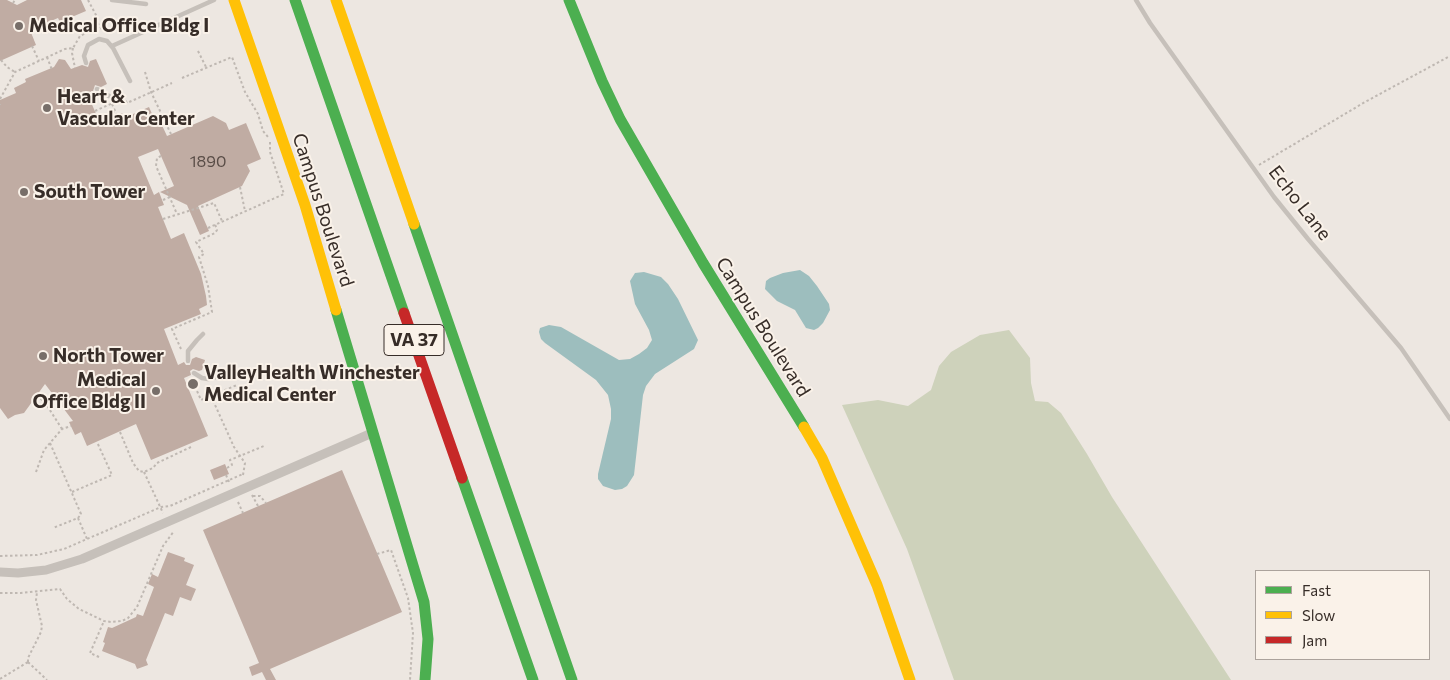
<!DOCTYPE html>
<style>
body{margin:0}
#map{position:relative;width:1450px;height:680px;overflow:hidden;background:#ede7e1;font-family:Commissioner,sans-serif}
canvas{display:block}
.legend{position:absolute;left:1255px;top:570px;width:175px;height:90px;box-sizing:border-box;background:#faf2e9;border:1px solid #aca39c;margin:0;padding:6px 9px;list-style:none;font-size:15px;color:#372d28}
.legend li{display:flex;align-items:center;gap:10px;height:25px}
.legend b{width:25px;border:1px solid #aca39c}
</style>
<div id="map">
<canvas width="1450" height="680"></canvas>
<ul class="legend">
<li><b style="height:6px;background:#4caf50"></b>Fast</li>
<li><b style="height:6px;background:#ffc107"></b>Slow</li>
<li><b style="height:6px;background:#c62828"></b>Jam</li>
</ul>
</div>
<script>
const g = document.querySelector('canvas').getContext('2d');
g.lineJoin = 'round';
function paint(path, color) {
  g.fillStyle = color;
  g.fill(path, 'evenodd');
}
function poly(rows) {
  const path = new Path2D();
  for (const r of rows) {
    path.moveTo(r[0], r[1]);
    for (let i = 2; i < r.length; i += 2) path.lineTo(r[i], r[i + 1]);
  }
  return path;
}
function stroke(path, color, width, dash) {
  g.strokeStyle = color;
  g.lineWidth = width;
  g.lineCap = dash ? 'butt' : 'round';
  g.setLineDash(dash || []);
  g.stroke(path);
}
function write(font, color, halo, rows, align = 'center') {
  g.font = font + ' Commissioner,sans-serif';
  g.lineWidth = 4;
  g.setLineDash([]);
  g.textBaseline = 'middle';
  g.strokeStyle = halo;
  g.fillStyle = color;
  for (const [text, x, y, turn = 0] of rows) {
    g.save();
    g.translate(x, y);
    g.rotate((+turn || 0) * Math.PI / 180);
    g.textAlign = isNaN(turn) ? turn : align;
    if (halo) g.strokeText(text, 0, 0);
    g.fillText(text, 0, 0);
    g.restore();
  }
}
paint(poly([
 [1009,330,1030,358,1031,383,1035,401,1048,402,1061,413,1087,454,1112,497,1231,680,954,680,907,549,842,405,878,400,908,406,931,390,939,366,951,352,980,335]
]), '#ced2bb');
paint(poly([
 [800,270,809,276,817,286,829,304,830,310,823,323,818,328,814,330,806,328,795,310,777,301,765,289,766,281,770,278,783,273],
 [644,272,661,277,668,284,678,299,698,340,694,349,655,374,646,386,643,395,634,475,627,486,622,489,615,490,603,486,598,479,598,474,611,419,611,409,608,395,596,380,545,343,541,339,539,332,540,328,549,325,561,327,619,360,630,359,639,354,647,348,652,340,649,330,635,304,630,281,635,273]
]), '#9dbebe');
paint(poly([
 [0,0,7,0,17,5,27,0,81,0,86,11,60,22,58,18,30,30,36,45,0,61],
 [59,59,65,60,71,69,82,65,88,67,90,61,96,59,107,84,101,87,95,85,93,91,87,93,100,123,122,113,124,118,149,107,156,123,160,121,167,136,213,116,226,123,229,130,246,123,261,159,247,165,250,171,242,186,198,206,209,231,200,235,187,205,160,192,174,186,158,149,138,157,154,195,159,192,164,205,158,207,171,239,184,233,201,274,206,296,207,305,199,309,201,314,164,329,178,365,184,362,186,365,190,365,192,359,196,357,205,360,202,370,199,371,193,369,190,371,191,375,184,378,208,436,151,460,136,424,87,446,81,432,75,435,69,422,73,421,45,384,24,413,15,415,8,419,0,408,0,100,16,93,14,88,26,82,25,79,54,67],
 [225,464,229,474,214,480,210,470],
 [342,470,402,612,270,669,276,680,266,680,262,672,252,676,249,667,259,663,203,530],
 [168,552,185,558,184,561,194,565,186,585,196,589,191,601,180,597,173,616,165,613,146,660,148,665,137,669,135,664,102,651,105,643,103,642,108,627,112,628,136,617,137,614,143,616,154,587,148,584,152,574,158,577]
]), '#c0aca3');
stroke(poly([
 [88,0,97,17,99,28],
 [13,3,15,0],
 [32,46,39,61],
 [73,48,72,53,75,68],
 [198,51,206,67],
 [47,57,52,70],
 [1,60,7,67,15,72],
 [145,72,151,92,171,134],
 [182,78,232,57,245,92,258,114,263,131,268,137],
 [0,99,15,72,65,49,73,48,80,36,92,30,99,28,112,31,137,20],
 [0,104,0,105],
 [112,104,117,115],
 [95,111,124,98,127,103,172,83],
 [94,121,115,111],
 [161,156,157,158,156,166,177,214],
 [1259,165,1365,102,1450,56],
 [240,187,245,211],
 [163,200,170,197],
 [163,219,214,203,222,221],
 [208,228,284,194,270,152,270,142],
 [181,349,172,329,212,312,208,286,199,257,204,254,196,242,215,233,217,230,215,224],
 [193,382,201,400,237,385],
 [37,395,46,404,62,429],
 [211,396,234,447,245,463,243,475],
 [120,432,133,463,139,471,144,472,153,468,157,463,191,447],
 [50,443,81,514,78,518,53,528],
 [227,468,232,465,230,460,264,446],
 [36,472,44,450,62,429,71,426],
 [144,472,163,513],
 [226,475,230,484],
 [72,492,112,475,97,442],
 [252,495,258,506],
 [253,496,260,496,266,503],
 [238,502,243,513],
 [78,518,87,539],
 [377,554,391,550,408,598,413,633,410,680],
 [0,556,37,555,64,549,161,507,170,506,243,474],
 [0,593,21,593,60,589,67,599,79,609,104,621,111,622,122,621,128,618,137,607,163,546,174,531],
 [99,657,90,653,104,621],
 [28,662,28,658,41,632,42,626,36,600,37,592],
 [28,662,47,680],
 [0,679,28,662]
]), '#bfb8b2', 2, [2.5, 2.5]);
stroke(poly([
 [112,0,146,4],
 [1136,0,1150,23,1274,197,1308,239,1401,348,1450,419],
 [112,46,214,0],
 [86,63,84,56,88,45,99,39,107,41,113,48,130,81],
 [97,89,109,96],
 [188,361,188,351,197,340,203,334],
 [194,373,202,378,208,379,221,376]
]), '#c6c0ba', 4.5);
stroke(poly([
 [0,572,18,573,46,570,82,559,372,433]
]), '#c6c0ba', 9);
stroke(poly([
 [295,0,404,313],
 [569,0,602,81,620,119,703,263,804,427],
 [414,224,572,680],
 [336,310,424,602,428,639,425,680],
 [462,478,533,680]
]), '#4caf50', 11);
stroke(poly([
 [234,0,305,205,336,310],
 [336,0,414,224],
 [804,427,822,458,877,585,910,680]
]), '#ffc107', 11);
stroke(poly([
 [404,313,462,478]
]), '#c62828', 11);
for (const [x, y, r, color] of [
 [19,26,5,"#776e69"],
 [47,108,5,"#776e69"],
 [24,192,5,"#776e69"],
 [43,356,5,"#776e69"],
 [193,384,6,"#776e69"],
 [156,391,5,"#776e69"]
]) {
  const dot = new Path2D();
  dot.arc(x, y, r, 0, 2 * Math.PI);
  g.fillStyle = color;
  g.fill(dot);
  stroke(dot, '#faf2e9', 2);
}
write('16px', '#594d47', null, [
 ["1890",208,162]
]);
for (const [x, y, w] of [
 [414,340,60]
]) {
  const box = new Path2D();
  box.roundRect(x - w / 2, y - 15.5, w, 31, 4);
  g.fillStyle = '#faf2e9';
  g.fill(box);
  stroke(box, '#372d28', 1);
}
write('bold 18px', '#372d28', null, [
 ["VA 37",414,340]
]);
write('bold 19px', '#372d28', '#faf2e9', [
 ["Medical Office Bldg I",29,26],
 ["Heart &",57,97],
 ["Vascular Center",57,119],
 ["South Tower",34,192],
 ["North Tower",53,356],
 ["ValleyHealth Winchester",204,373],
 ["Medical Center",204,395],
 ["Medical",146,380,"right"],
 ["Office Bldg II",146,402,"right"]
], 'left');
write('19px', '#372d28', '#faf2e9', [
 ["Echo Lane",1300,203,52],
 ["Campus Boulevard",323,210,72],
 ["Campus Boulevard",763,327,58]
]);
</script>
